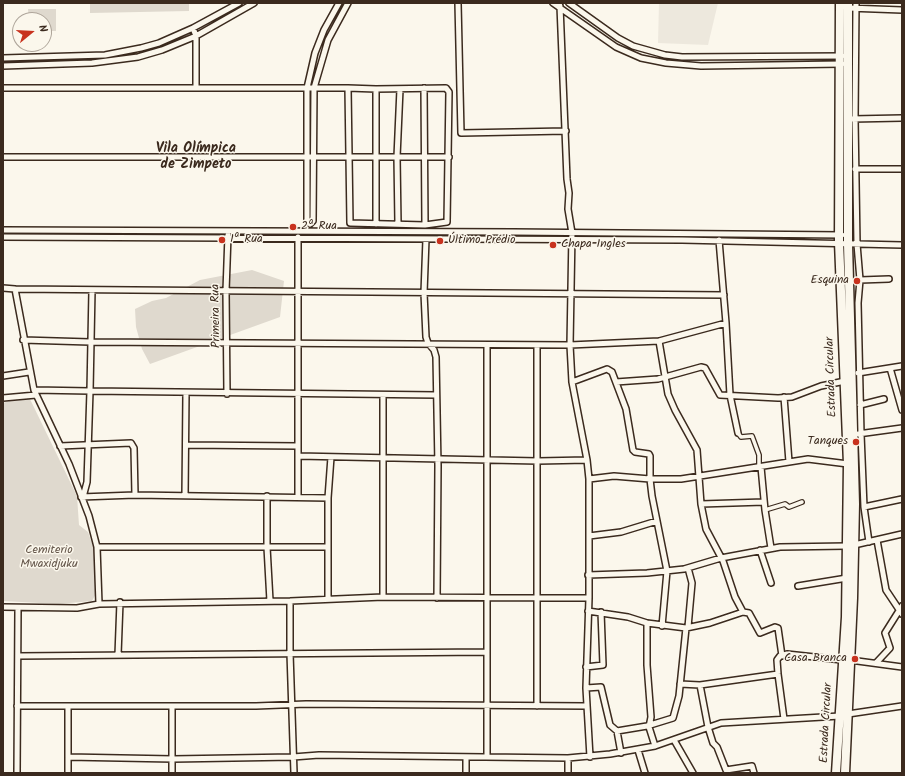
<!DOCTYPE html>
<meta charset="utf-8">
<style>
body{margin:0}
#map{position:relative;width:905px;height:776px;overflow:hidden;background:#fbf7ec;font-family:Kalam,sans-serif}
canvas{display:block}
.frame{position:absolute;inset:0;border:4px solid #3b2a1e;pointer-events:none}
.north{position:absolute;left:12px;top:12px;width:40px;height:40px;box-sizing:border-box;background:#fbf7ec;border:1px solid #aea59a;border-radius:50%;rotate:72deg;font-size:11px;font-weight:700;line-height:16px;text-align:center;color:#3b2a1e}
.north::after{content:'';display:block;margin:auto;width:14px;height:18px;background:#c8321e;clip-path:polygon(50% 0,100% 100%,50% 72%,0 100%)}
</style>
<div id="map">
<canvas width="905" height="776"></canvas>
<div class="frame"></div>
<div class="north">N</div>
</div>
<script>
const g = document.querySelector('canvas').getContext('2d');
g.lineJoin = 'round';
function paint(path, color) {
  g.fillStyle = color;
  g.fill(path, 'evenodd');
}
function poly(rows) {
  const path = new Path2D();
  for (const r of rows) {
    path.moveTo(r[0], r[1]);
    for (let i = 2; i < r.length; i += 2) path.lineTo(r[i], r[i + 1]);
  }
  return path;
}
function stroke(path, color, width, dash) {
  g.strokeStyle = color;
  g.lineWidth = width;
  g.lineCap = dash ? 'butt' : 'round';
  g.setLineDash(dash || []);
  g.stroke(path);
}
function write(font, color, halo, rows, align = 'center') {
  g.font = font + ' Kalam,sans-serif';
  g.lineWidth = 3;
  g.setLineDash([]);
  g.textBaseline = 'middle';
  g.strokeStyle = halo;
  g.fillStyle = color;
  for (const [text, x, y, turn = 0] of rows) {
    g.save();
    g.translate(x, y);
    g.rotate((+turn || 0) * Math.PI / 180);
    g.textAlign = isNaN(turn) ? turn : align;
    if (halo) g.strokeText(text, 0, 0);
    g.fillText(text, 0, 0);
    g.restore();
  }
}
paint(poly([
 [659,3,718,3,708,45,658,43]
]), '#ede8dd');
paint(poly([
 [90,3,189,3,189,11,90,13],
 [28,9,56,9,56,31,44,31,44,20,29,20],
 [252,270,284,281,280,317,150,364,142,349,136,327,135,309,152,301,166,298,200,280],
 [28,395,77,496,79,525,88,532,95,552,99,588,92,601,59,604,3,601,3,403]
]), '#dfd9ce');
const pedestrian = poly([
 [738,433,741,437,752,436,759,455,759,467],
 [765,510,785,504,789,507,802,502]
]);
const minor = poly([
 [339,3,324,30,315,53,307,88,307,220,310,224,313,221,314,88,328,40,348,3],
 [458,3,461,133,566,131],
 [553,3,616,47,641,58,666,63,701,66,842,64],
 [569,3,618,38,633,46,665,55,682,57,842,56],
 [856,3,855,119,857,244,860,280,858,303,861,434,864,507,869,542],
 [560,6,567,179,569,193,568,209,572,233,570,345,572,382,587,460,589,479,589,598,586,688,590,757],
 [848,8,902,10],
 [193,28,196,36,196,88],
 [3,58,105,55,141,48,159,43,193,28,239,3],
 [3,66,92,63,138,57,162,50,196,36,254,3],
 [3,88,348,88,376,89,446,88,449,92,447,222,425,225,350,223,348,88],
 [424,88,425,225],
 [376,89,376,224],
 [852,119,902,118],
 [3,157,449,157],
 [855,169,902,169],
 [398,224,397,157,400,89],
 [3,230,513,232,842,235],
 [3,237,682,240,902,245],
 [426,239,424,293,426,337,428,343,434,350,436,357,438,466,437,598],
 [719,240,726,323,730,395,738,433],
 [860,280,889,279],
 [3,288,15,289,34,390,69,464,89,516,97,547,99,604,77,608,3,607],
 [15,289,724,295],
 [92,290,90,391,436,395],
 [23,340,90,342,570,345,659,341,726,323],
 [659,341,668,394,675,410,697,450,701,504,706,529,723,561,735,597,743,612,749,613,760,633,775,627,778,628,782,656],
 [487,345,487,757],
 [537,345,537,706],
 [890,368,902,410],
 [858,373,902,366],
 [3,376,29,372],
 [572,382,607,369,612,372,626,409,633,450,635,452,649,454,650,456,650,479,652,496,667,571,662,626],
 [616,382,658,379,701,367,705,368,720,395,778,398,792,397,821,386,845,381],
 [34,390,90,391,87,482,83,497],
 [227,394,226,291,228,235],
 [784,397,789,462],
 [3,398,36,395],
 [860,405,884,399],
 [858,434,902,428],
 [186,445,298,446],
 [60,446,131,443,134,448,135,495],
 [298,456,538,461,587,460],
 [761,467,765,510,771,548],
 [589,479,614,476,650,479,681,479,808,459,848,464],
 [185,496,186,393],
 [267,496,267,547,270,601],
 [81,497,135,495,328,498],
 [298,497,298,237],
 [701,504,764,502],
 [864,507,902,499],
 [589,536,621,532,657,521],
 [877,540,886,590,902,614],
 [854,545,902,534],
 [97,547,328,547],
 [760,550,771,583],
 [588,575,647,573,684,569,721,558,780,547,847,546],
 [798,586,847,578],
 [383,597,383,395],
 [328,599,328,498,331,457],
 [290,601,290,653,294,773],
 [99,604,290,601,383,597,589,598],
 [588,611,628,617,647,623,686,628,710,623,743,612],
 [647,623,647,665,651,717,649,727,655,746],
 [688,627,692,583,688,568],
 [118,655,120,602],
 [18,656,487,652],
 [850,660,902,667],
 [876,663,890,648,885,633,902,606],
 [586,667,603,665,601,612],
 [680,684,700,685,778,674],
 [700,685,708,727,713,743,717,747,726,770,752,766,754,773],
 [586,688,601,687,610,725,617,731,647,726,673,718,679,696,686,628],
 [17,706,256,706,306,704,586,706],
 [172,706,172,773],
 [848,714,902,706],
 [784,719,778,674,777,660,780,656,787,654,842,660],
 [617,731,621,753],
 [674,740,693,773],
 [638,750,645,773],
 [68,757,173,759,293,757,319,755,568,758,610,754,655,746,721,723,840,716],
 [17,773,18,609],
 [68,773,68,706],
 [466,773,466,757],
 [568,773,568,758]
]);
const primary = poly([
 [836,773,846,617,848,464,839,242,840,3],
 [845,773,853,598,855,504,848,244,848,3]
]);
stroke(pedestrian, '#3b2a1e', 6);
stroke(minor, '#3b2a1e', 8);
stroke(primary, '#3b2a1e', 11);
stroke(pedestrian, '#fbf7ec', 3.5);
stroke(minor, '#fbf7ec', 5);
stroke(primary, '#fbf7ec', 8);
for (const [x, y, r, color] of [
 [293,227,4,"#c8321e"],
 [222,240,4,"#c8321e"],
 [440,241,4,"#c8321e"],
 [553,245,4,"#c8321e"],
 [857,281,4,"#c8321e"],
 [856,442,4,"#c8321e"],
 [855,659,4,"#c8321e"]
]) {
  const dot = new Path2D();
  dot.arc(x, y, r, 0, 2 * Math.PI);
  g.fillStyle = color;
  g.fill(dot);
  stroke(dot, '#fbf7ec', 1.5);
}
write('12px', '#3b2a1e', '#fbf7ec', [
 ["2ª Rua",301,227],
 ["1ª Rua",230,240],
 ["Último Prédio",448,241],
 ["Chapa Ingles",561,245],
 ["Esquina",849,281,"right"],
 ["Tanques",848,442,"right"],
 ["Casa Branca",847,659,"right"]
], 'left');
write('12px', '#3b2a1e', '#fbf7ec', [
 ["Primeira Rua",217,316,-91],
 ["Estrada Circular",832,377,-92],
 ["Estrada Circular",827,723,-87]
]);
write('12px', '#64564a', '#fbf7ec', [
 ["Cemiterio",49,551],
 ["Mwaxidjuku",49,565]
]);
write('bold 14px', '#3b2a1e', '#fbf7ec', [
 ["Vila Olímpica",196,150],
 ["de Zimpeto",196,166]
]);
</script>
